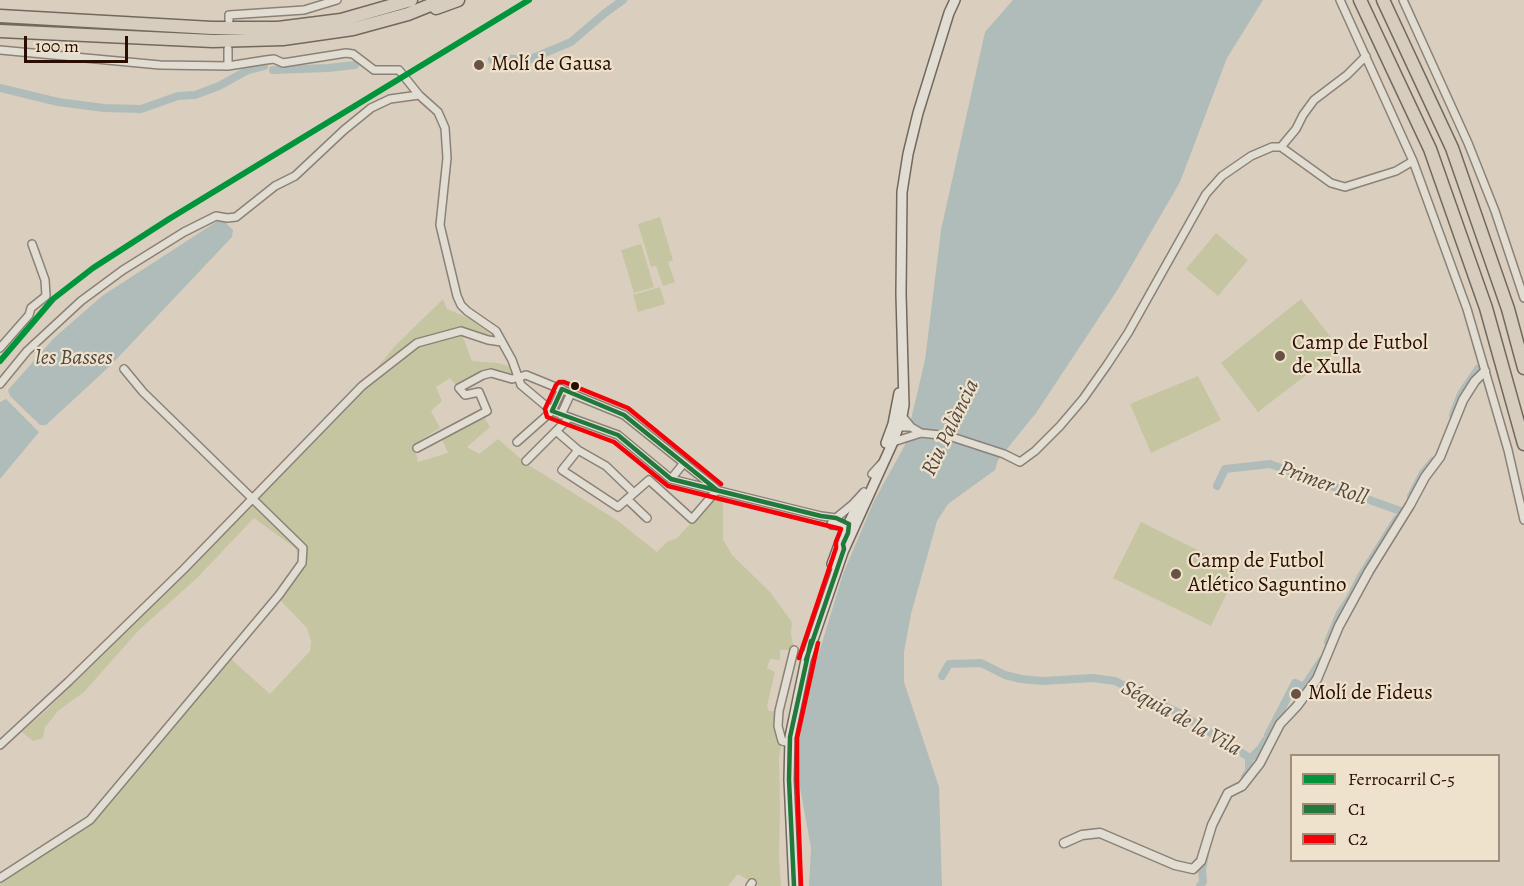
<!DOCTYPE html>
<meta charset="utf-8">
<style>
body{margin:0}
#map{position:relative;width:1524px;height:886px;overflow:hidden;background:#dacfbe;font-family:Alegreya,serif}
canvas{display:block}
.legend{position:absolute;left:1290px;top:754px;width:210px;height:108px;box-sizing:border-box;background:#efe2cc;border:2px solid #a08d7b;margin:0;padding:8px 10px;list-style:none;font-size:18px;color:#290e01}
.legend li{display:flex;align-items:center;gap:12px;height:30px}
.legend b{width:30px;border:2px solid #a08d7b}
.scale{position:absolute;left:24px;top:36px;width:104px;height:27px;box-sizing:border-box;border:3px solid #290e01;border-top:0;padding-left:8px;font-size:18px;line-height:21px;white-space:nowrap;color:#290e01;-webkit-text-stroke:4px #efe2cc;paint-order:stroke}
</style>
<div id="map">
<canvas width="1524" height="886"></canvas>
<ul class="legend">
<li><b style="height:8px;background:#00953b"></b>Ferrocarril C-5</li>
<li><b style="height:8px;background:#21793c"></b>C1</li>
<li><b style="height:8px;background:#f40006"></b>C2</li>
</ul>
<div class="scale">100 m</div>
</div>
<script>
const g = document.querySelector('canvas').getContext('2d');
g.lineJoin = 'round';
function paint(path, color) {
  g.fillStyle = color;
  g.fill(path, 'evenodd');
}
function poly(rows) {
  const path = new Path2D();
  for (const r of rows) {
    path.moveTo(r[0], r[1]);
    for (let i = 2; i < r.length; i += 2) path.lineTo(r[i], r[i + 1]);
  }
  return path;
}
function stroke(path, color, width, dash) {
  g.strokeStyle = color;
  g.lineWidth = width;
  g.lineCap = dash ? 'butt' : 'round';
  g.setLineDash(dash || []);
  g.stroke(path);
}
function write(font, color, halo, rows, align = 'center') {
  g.font = font + ' Alegreya,serif';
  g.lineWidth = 4.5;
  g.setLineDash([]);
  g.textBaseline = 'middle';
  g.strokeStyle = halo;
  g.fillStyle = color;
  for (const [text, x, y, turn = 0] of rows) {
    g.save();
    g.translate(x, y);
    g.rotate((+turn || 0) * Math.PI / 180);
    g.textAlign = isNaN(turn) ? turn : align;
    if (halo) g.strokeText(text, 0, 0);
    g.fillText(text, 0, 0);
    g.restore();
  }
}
paint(poly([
 [660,217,673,260,668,262,675,282,663,286,656,266,651,267,638,224],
 [1216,233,1248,260,1218,296,1186,269],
 [641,244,654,287,634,293,621,250],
 [660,287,665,304,638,312,633,295],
 [443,299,447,309,469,318,502,342,461,332,472,361,498,363,515,368,518,377,491,373,459,388,450,378,436,387,442,401,431,411,440,428,414,444,418,462,448,453,442,439,484,417,490,427,467,447,479,454,498,439,527,464,618,521,657,552,668,541,676,539,715,498,723,497,723,539,732,555,770,592,792,622,791,633,794,650,780,650,780,660,770,659,767,668,775,672,767,706,769,711,779,711,782,741,779,759,780,807,779,858,781,886,759,886,738,874,728,886,0,886,0,878,90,820,229,653,233,661,270,694,310,651,311,641,307,628,279,599,302,563,295,548,254,518,196,579,139,630,84,692,59,710,45,727,43,738,33,741,22,732,48,709,362,386,394,347],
 [1301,299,1340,349,1258,412,1221,363],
 [1198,376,1221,420,1151,453,1130,404],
 [1141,522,1238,570,1211,626,1113,578]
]), '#c6c5a2');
paint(poly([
 [1013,0,1263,0,1227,58,1180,182,1118,289,1036,413,998,460,995,470,948,504,937,521,911,614,904,652,904,682,939,787,942,886,809,886,811,848,795,760,811,679,843,574,874,501,905,445,925,360,941,230,985,32],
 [224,221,233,230,232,237,111,365,46,425,40,425,10,396,8,390,54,338,102,296,216,222],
 [6,399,39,432,0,479,0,402]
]), '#afbcba');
stroke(poly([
 [492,60,502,58,528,60,571,42,605,13,623,0],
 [273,70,328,68,355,65],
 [0,88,58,102,104,108,141,109,178,96,195,95,219,86,248,70,264,66],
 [1453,415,1461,394,1478,369],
 [1217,486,1225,469,1270,464,1403,512],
 [1411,496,1423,473,1433,461],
 [1328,642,1340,613,1349,600,1360,578,1397,519],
 [942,676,949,664,981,663,1005,675,1021,679,1042,681,1093,678,1115,681,1181,714,1250,758],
 [1268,735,1295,683,1304,687,1321,661],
 [1245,777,1249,771,1249,760,1261,748,1265,741],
 [1200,886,1203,882,1202,869,1205,855]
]), '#afbcba', 8);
const minor = poly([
 [1340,0,1413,161,1467,309,1508,450,1524,520],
 [1403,0,1468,143,1495,211,1524,298],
 [229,20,229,15,304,10,337,0],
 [0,50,160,65,228,66,266,60,274,59,283,63,346,53,353,54,374,70,399,70,419,95,438,112,445,128,447,158,440,225,457,296,461,305,467,311,496,331,512,360,521,385,552,411,618,435,671,479,821,516,836,518,852,505,864,492],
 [228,66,228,49],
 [1281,147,1296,129,1303,115,1314,100,1347,75,1366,56],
 [0,348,29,315,31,308,46,296,45,280,32,244],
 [0,384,27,351,81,301,123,270,184,232,216,216,227,218,236,217,275,186,295,176,344,130,371,108,390,99,419,95],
 [561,415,571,393],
 [896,429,899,427,911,427],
 [556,431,578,450,606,466,634,493],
 [921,433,949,436,1004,454,1020,462,1035,451,1060,426,1083,399,1107,365,1128,333,1206,194,1222,176,1251,156,1272,147,1281,147,1331,183,1345,187,1396,171,1413,161],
 [517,442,552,411,562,389],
 [893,442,921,433,911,427,902,416],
 [417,448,487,411,479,392,465,395,459,388,483,375,491,373,512,379,526,375,624,415,715,488],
 [578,450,562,470,618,507,649,480,692,519,717,490],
 [526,461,569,418],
 [872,474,881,464],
 [671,479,683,464],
 [627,499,647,518],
 [790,743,782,741,778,726,779,711,794,650],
 [0,745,68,682,184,569,362,386,417,343,461,331,488,340,502,342],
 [0,878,90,820,279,595,302,563,303,548,143,392,124,369],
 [750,886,752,883]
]);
const tertiary = poly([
 [1064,843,1082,835,1100,833,1175,865,1193,869,1201,861,1212,825,1228,793,1242,786,1260,763,1280,724,1297,706,1317,679,1339,626,1369,571,1410,505,1425,477,1440,457,1463,400,1475,381,1485,371]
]);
const secondary = poly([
 [886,443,893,424,899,393],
 [832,524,845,525,850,523],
 [832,564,840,542,860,500],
 [806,660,843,552,893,442,902,416,904,405,901,294,902,192,908,154,918,113,949,13,955,0],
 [794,886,789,780,790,737,807,655]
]);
const motorway = poly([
 [1360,0,1430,149,1486,308,1524,444],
 [1383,0,1452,148,1508,309,1524,368],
 [436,8,458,0],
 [0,16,212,28,278,28,341,20,411,0],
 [0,31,213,41,283,39,353,29,408,14,443,0]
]);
stroke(minor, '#8b8176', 10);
stroke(tertiary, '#8b8176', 11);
stroke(secondary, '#72685d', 12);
stroke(motorway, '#72685d', 15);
stroke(minor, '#e2ddd3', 7);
stroke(tertiary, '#e2ddd3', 8);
stroke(secondary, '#e2ddd3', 9);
stroke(motorway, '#d7cdbf', 12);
stroke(poly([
 [717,490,624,415,562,389,552,411,618,435,671,479,821,516,836,518,849,524,848,533,843,544,844,549,806,660],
 [794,886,789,780,790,737,811,641]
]), '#21793c', 4.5);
stroke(poly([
 [721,484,628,408,564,382,559,382,556,385,545,409,547,417,614,442,668,486,841,529,836,542,836,548,799,658],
 [801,886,797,780,797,738,818,643]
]), '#f40006', 4.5);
stroke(poly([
 [0,361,53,299,93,268,169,219,529,0]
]), '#00953b', 6);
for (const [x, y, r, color] of [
 [479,65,6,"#675243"],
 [1280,356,6,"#675243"],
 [575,386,5,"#290e01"],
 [1176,574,6,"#675243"],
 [1296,694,6,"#675243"]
]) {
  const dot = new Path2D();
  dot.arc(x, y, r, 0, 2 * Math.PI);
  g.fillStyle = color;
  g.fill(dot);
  stroke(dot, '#efe2cc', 2);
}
write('21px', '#290e01', '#efe2cc', [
 ["Molí de Gausa",491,65],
 ["Camp de Futbol",1292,344],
 ["de Xulla",1292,368],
 ["Camp de Futbol",1188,562],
 ["Atlético Saguntino",1188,586],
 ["Molí de Fideus",1308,694]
], 'left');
write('italic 22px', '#524841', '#efe2cc', [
 ["les Basses",74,359],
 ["Riu Palància",951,428,-64],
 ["Primer Roll",1323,484,20],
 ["Séquia de la Vila",1181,719,29]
]);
</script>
